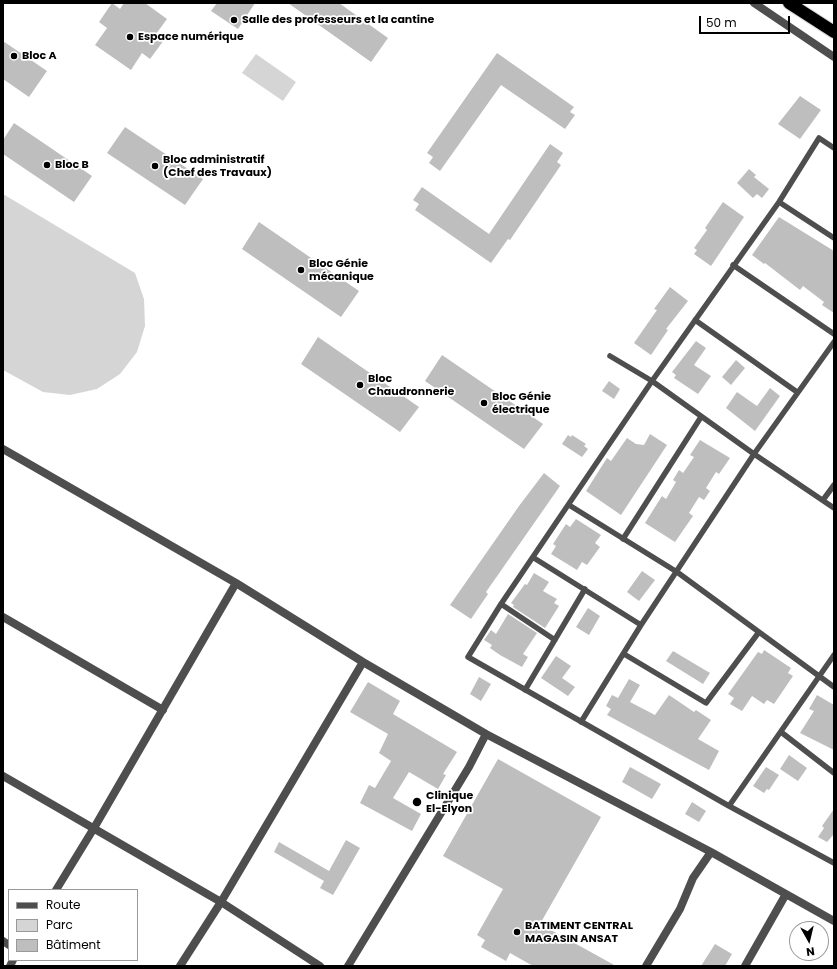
<!DOCTYPE html>
<meta charset="utf-8">
<style>
body{margin:0}
#map{position:relative;width:837px;height:969px;overflow:hidden;background:#fff;font-family:Poppins,sans-serif}
canvas{display:block}
.frame{position:absolute;inset:0;border:4px solid #000;pointer-events:none}
.legend{position:absolute;left:8px;top:889px;width:130px;height:72px;box-sizing:border-box;background:#fff;border:1px solid #999;margin:0;padding:5px 7px;list-style:none;font-size:12px;color:#000}
.legend li{display:flex;align-items:center;gap:8px;height:20px}
.legend b{width:20px;border:1px solid #999}
.north{position:absolute;left:789px;top:921px;width:40px;height:40px;box-sizing:border-box;background:#fff;border:1px solid #999;border-radius:50%;rotate:172deg;font-size:11px;font-weight:700;line-height:16px;text-align:center;color:#000}
.north::after{content:'';display:block;margin:auto;width:14px;height:18px;background:#000;clip-path:polygon(50% 0,100% 100%,50% 72%,0 100%)}
.scale{position:absolute;left:699px;top:16px;width:91px;height:18px;box-sizing:border-box;border:2px solid #000;border-top:0;padding-left:5px;font-size:12px;line-height:14px;white-space:nowrap;color:#000;-webkit-text-stroke:3px #fff;paint-order:stroke}
</style>
<div id="map">
<canvas width="837" height="969"></canvas>
<div class="frame"></div>
<ul class="legend">
<li><b style="height:5px;background:#4e4e4e"></b>Route</li>
<li><b style="height:11px;background:#d5d5d5"></b>Parc</li>
<li><b style="height:11px;background:#bebebe"></b>Bâtiment</li>
</ul>
<div class="north">N</div>
<div class="scale">50 m</div>
</div>
<script>
const g = document.querySelector('canvas').getContext('2d');
g.lineJoin = 'round';
function paint(path, color) {
  g.fillStyle = color;
  g.fill(path, 'evenodd');
}
function poly(rows) {
  const path = new Path2D();
  for (const r of rows) {
    path.moveTo(r[0], r[1]);
    for (let i = 2; i < r.length; i += 2) path.lineTo(r[i], r[i + 1]);
  }
  return path;
}
function stroke(path, color, width, dash) {
  g.strokeStyle = color;
  g.lineWidth = width;
  g.lineCap = dash ? 'butt' : 'round';
  g.setLineDash(dash || []);
  g.stroke(path);
}
function write(font, color, halo, rows, align = 'center') {
  g.font = font + ' Poppins,sans-serif';
  g.lineWidth = 3.5;
  g.setLineDash([]);
  g.textBaseline = 'middle';
  g.strokeStyle = halo;
  g.fillStyle = color;
  for (const [text, x, y, turn = 0] of rows) {
    g.save();
    g.translate(x, y);
    g.rotate((+turn || 0) * Math.PI / 180);
    g.textAlign = isNaN(turn) ? turn : align;
    if (halo) g.strokeText(text, 0, 0);
    g.fillText(text, 0, 0);
    g.restore();
  }
}
paint(poly([
 [256,54,296,82,283,101,242,73],
 [3,194,135,273,144,299,145,326,137,352,120,374,97,389,70,395,43,392,3,370]
]), '#d5d5d5');
paint(poly([
 [112,3,120,9,124,3,145,3,167,19,156,34,164,40,150,59,142,53,131,70,95,45,107,28,99,22],
 [217,3,255,3,238,29,211,11],
 [288,3,339,3,388,38,371,62],
 [3,41,47,71,29,97,3,79],
 [497,53,574,107,570,112,575,115,565,129,501,85,440,171,429,163,433,157,427,153],
 [800,96,821,110,800,139,778,124],
 [14,123,92,176,74,202,3,154,3,140],
 [125,127,203,179,185,205,107,153],
 [550,144,563,153,557,162,561,165,510,240,508,239,491,263,415,210,419,204,413,200,422,187,489,234],
 [749,169,756,175,754,177,769,189,762,198,757,194,753,198,737,183],
 [723,202,744,217,711,266,694,254,697,250,694,248,707,230,705,228],
 [779,217,834,251,834,313,822,305,824,302,803,286,800,290,765,263,764,264,752,255],
 [259,222,359,291,341,317,242,249],
 [670,287,688,301,666,329,668,330,651,355,634,343,657,310,654,309],
 [318,337,419,407,400,432,301,364],
 [696,341,706,348,694,365,711,376,698,394,674,378,676,375,672,372],
 [442,355,543,424,524,449,425,381],
 [736,360,745,368,731,385,722,377],
 [609,381,620,389,614,399,602,391],
 [770,388,780,396,755,431,726,408,737,392,757,406],
 [650,434,667,445,621,515,586,491,607,458,611,461,627,438,636,444,644,445],
 [568,435,571,437,572,435,586,444,584,446,588,449,582,457,562,444],
 [700,440,730,458,719,474,716,472,706,488,710,491,704,500,699,497,689,513,693,516,675,542,645,523,662,496,666,499,676,482,673,480,679,470,683,473,694,457,690,455],
 [544,473,560,486,486,592,488,594,471,619,450,605,519,506],
 [576,519,601,535,595,543,600,547,587,565,582,562,577,570,551,554,556,546,553,544,566,524,570,527],
 [642,571,655,580,639,601,627,592],
 [534,573,549,582,543,591,557,599,554,603,559,606,545,628,513,607,514,605,511,603,525,584,527,585],
 [588,608,600,616,589,635,576,627],
 [508,614,537,633,523,654,528,657,522,667,500,655,490,648,492,645,484,640,491,630,496,634],
 [764,650,791,668,788,673,793,676,774,704,767,700,764,704,752,696,742,711,730,704,734,698,728,694,758,652,762,654],
 [673,651,710,673,703,684,666,661],
 [556,656,571,666,562,678,575,687,568,696,541,678],
 [479,677,491,684,481,701,470,694],
 [629,679,640,685,630,702,655,715,669,695,694,712,696,710,711,720,698,739,719,751,709,770,607,715,611,709,606,706,612,695,618,698],
 [368,682,400,701,393,714,457,752,443,774,446,775,438,789,409,772,393,798,421,814,412,831,360,803,369,785,375,788,391,761,379,753,388,734,350,712],
 [817,695,834,705,834,750,800,733,814,711,809,709],
 [789,755,807,768,798,781,780,769],
 [498,759,601,817,540,924,616,966,533,966,510,953,506,961,481,947,485,940,477,935,503,889,443,856],
 [630,767,661,784,652,799,622,782],
 [766,767,779,775,769,790,767,789,764,793,753,786],
 [692,802,706,811,699,822,685,814],
 [834,809,834,834,827,842,818,837,824,828,822,826],
 [346,840,360,848,333,895,320,888,324,881,274,852,279,842,329,871],
 [715,944,732,954,725,966,701,966]
]), '#bebebe');
const highway = poly([
 [789,3,834,32]
]);
stroke(highway, '#dbdbdb', 14);
stroke(poly([
 [834,148,819,138,779,202,652,381,501,604,468,657,729,806,834,655],
 [779,202,834,238],
 [733,265,834,334],
 [695,320,797,392],
 [610,356,652,381,754,454,834,508],
 [823,500,834,485],
 [569,505,677,572,834,687],
 [623,539,701,417],
 [534,558,641,625],
 [501,604,555,640],
 [624,654,706,703,759,632],
 [525,690,585,589],
 [581,722,641,625,754,454,834,342],
 [781,732,834,773],
 [729,806,834,863]
]), '#4e4e4e', 5.5);
stroke(poly([
 [754,3,834,57],
 [3,449,236,583,363,662,486,734,711,852,834,921],
 [3,617,163,710],
 [3,776,221,902,320,966],
 [56,890,94,828,236,583],
 [3,941,9,945],
 [10,966,13,960],
 [180,966,221,902,363,662],
 [348,966,469,767,486,734],
 [646,966,680,909,693,878,711,852],
 [745,966,786,894]
]), '#4e4e4e', 8);
stroke(highway, '#000', 12);
for (const [x, y, r, color] of [
 [234,20,4,"#000"],
 [130,37,4,"#000"],
 [14,56,4,"#000"],
 [47,165,4,"#000"],
 [155,166,4,"#000"],
 [301,270,4,"#000"],
 [360,385,4,"#000"],
 [484,403,4,"#000"],
 [417,802,5,"#000"],
 [517,932,4,"#000"]
]) {
  const dot = new Path2D();
  dot.arc(x, y, r, 0, 2 * Math.PI);
  g.fillStyle = color;
  g.fill(dot);
  stroke(dot, '#fff', 1.5);
}
write('bold 11px', '#000', '#fff', [
 ["Salle des professeurs et la cantine",242,20],
 ["Espace numérique",138,37],
 ["Bloc A",22,56],
 ["Bloc administratif",163,160],
 ["(Chef des Travaux)",163,173],
 ["Bloc B",55,165],
 ["Bloc Génie",309,264],
 ["mécanique",309,277],
 ["Bloc",368,379],
 ["Chaudronnerie",368,392],
 ["Bloc Génie",492,397],
 ["électrique",492,410],
 ["Clinique",426,796],
 ["El-Elyon",426,809],
 ["BATIMENT CENTRAL",525,926],
 ["MAGASIN ANSAT",525,939]
], 'left');
</script>
